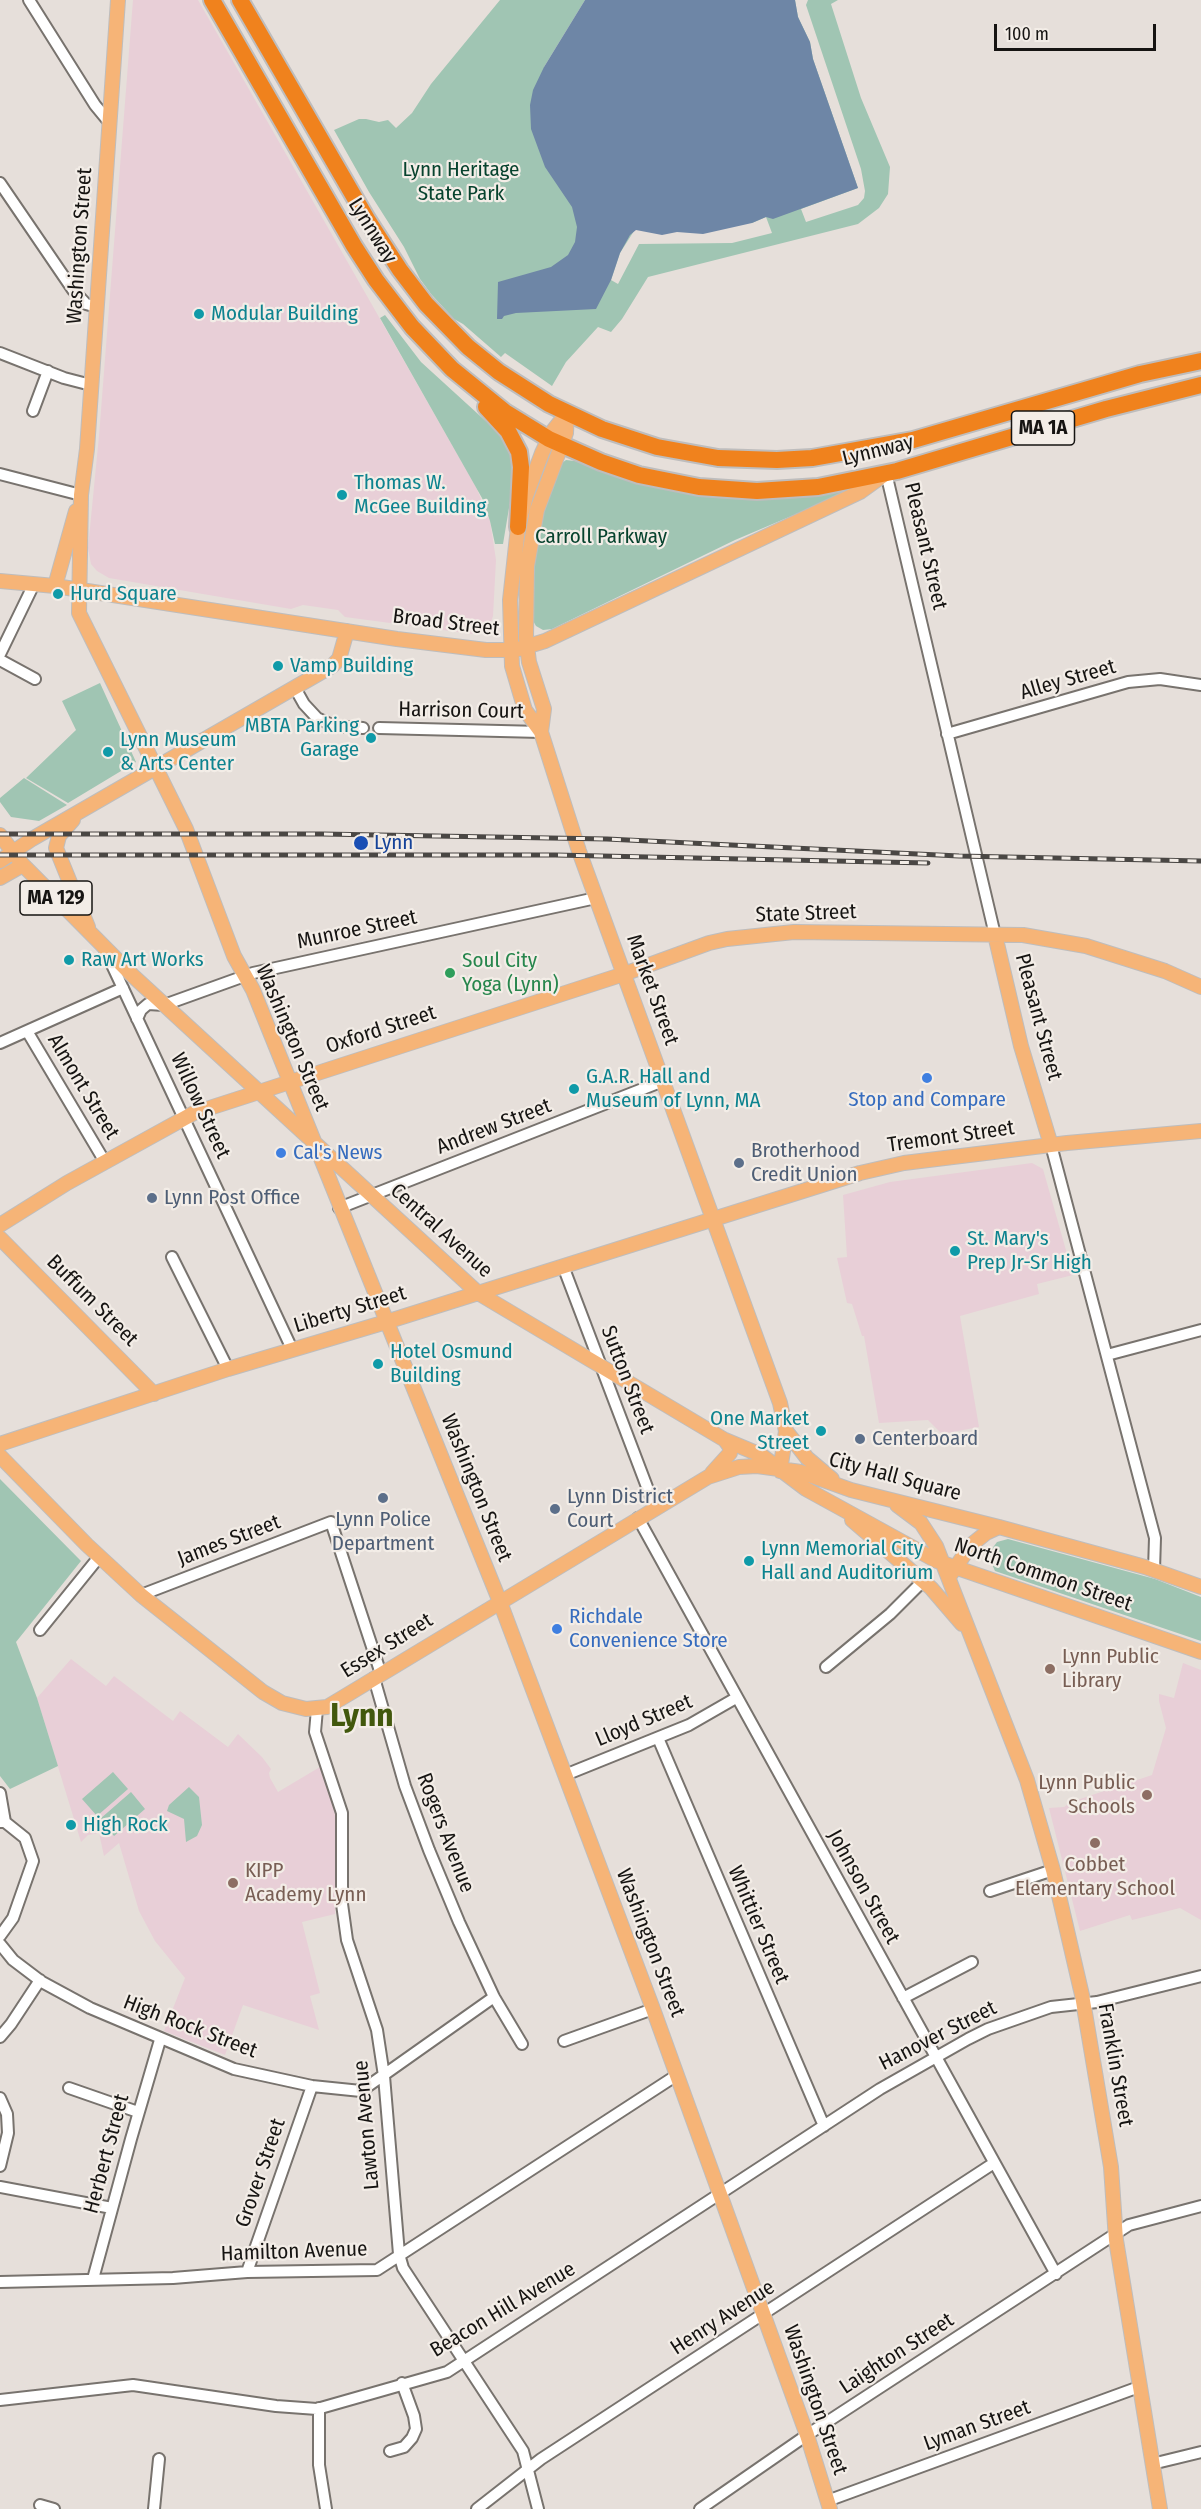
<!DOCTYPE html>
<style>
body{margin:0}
#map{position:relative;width:1201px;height:2509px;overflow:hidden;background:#e6dfda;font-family:"Fira Sans Condensed",sans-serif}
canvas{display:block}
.scale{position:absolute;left:994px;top:24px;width:162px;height:27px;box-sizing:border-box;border:3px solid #161412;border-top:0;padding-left:8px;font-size:18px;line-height:21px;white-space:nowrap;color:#161412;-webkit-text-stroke:4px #f3ede7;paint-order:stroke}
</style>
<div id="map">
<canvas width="1201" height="2509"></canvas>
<div class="scale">100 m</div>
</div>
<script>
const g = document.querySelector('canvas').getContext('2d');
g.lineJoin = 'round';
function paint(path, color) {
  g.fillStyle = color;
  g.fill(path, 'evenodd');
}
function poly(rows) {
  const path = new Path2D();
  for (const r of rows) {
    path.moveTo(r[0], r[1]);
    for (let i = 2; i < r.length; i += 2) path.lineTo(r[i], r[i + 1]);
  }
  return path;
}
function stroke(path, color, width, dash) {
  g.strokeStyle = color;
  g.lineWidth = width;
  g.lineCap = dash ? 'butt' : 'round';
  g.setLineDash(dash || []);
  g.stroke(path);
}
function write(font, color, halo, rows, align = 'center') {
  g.font = font + ' "Fira Sans Condensed",sans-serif';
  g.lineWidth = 4.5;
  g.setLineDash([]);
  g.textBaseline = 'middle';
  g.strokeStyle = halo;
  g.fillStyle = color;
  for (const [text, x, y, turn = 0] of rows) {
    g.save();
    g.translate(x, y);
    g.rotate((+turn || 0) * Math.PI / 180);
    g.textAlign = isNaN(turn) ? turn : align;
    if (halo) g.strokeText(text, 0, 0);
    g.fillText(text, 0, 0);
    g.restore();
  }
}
paint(poly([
 [133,0,198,0,476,487,490,521,496,560,493,616,490,625,484,631,473,634,345,617,338,610,303,605,291,609,109,578,97,571,91,564,88,548,99,436],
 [1032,1163,1043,1169,1073,1275,1037,1284,1039,1294,960,1316,979,1427,942,1434,928,1420,879,1423,864,1336,862,1336,852,1304,847,1303,837,1258,847,1257,843,1195,890,1182],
 [71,1659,106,1686,114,1676,173,1721,180,1711,228,1747,238,1734,262,1757,271,1769,269,1773,270,1778,278,1792,320,1767,331,1796,335,1814,335,1914,302,1922,320,1993,310,1996,319,2030,243,2005,225,2055,164,2031,185,1978,155,1941,139,1911,119,1843,104,1856,99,1833,88,1835,81,1842,37,1698],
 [1183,1663,1201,1670,1201,1920,1180,1908,1132,1920,1130,1915,1080,1931,1049,1808,1064,1807,1071,1802,1152,1775,1166,1728,1159,1701,1159,1694,1174,1698]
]), '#e8cfd7');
paint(poly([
 [500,0,585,0,544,67,634,231,620,253,611,280,618,284,639,244,732,243,772,233,766,217,752,223,795,0,798,17,810,42,813,59,858,188,801,209,806,222,858,205,864,198,865,191,861,169,806,5,808,0,838,0,831,4,861,98,890,167,888,194,879,208,858,224,648,277,622,319,611,332,598,327,566,362,552,386,505,353,501,357,463,324,454,319,431,294,420,279,404,247,369,192,334,130,359,119,366,119,379,122,388,120,396,128,412,113,431,84],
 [385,315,421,362,501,435,510,446,515,472,503,544,495,544,490,521,482,498,380,318],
 [566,460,575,461,617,477,658,488,718,497,776,499,855,489,735,540,552,629,543,630,536,626,532,619,535,555,545,506,562,463],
 [100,683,136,762,68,803,26,778,76,730,62,701],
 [24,778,67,805,39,821,11,817,0,802,0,798],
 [0,1479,81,1561,16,1642,37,1698,58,1766,10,1789,0,1776],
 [1008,1539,1155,1579,1201,1597,1201,1641,995,1571,990,1560,991,1550,997,1542],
 [113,1772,128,1789,97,1816,82,1799],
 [189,1787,199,1797,202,1825,197,1836,186,1842,184,1819,167,1811,169,1805],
 [131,1792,145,1809,114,1836,100,1819]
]), '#a0c5b3');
paint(poly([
 [585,0,795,0,798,17,810,42,813,59,858,188,773,219,766,217,752,223,703,234,677,232,662,235,636,230,630,235,620,253,611,280,596,309,516,313,504,316,502,319,497,319,498,282,551,267,568,255,575,242,577,227,572,207,545,167,531,129,530,105,533,90,544,67]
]), '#6e86a6');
const minor = poly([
 [29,0,95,105,109,122],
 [0,183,73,290,86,304,97,307],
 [0,353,64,378,91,385],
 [33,411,48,371],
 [886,473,995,935],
 [0,474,81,495],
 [0,654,34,584],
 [0,660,35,679],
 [295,688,304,704,317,718,334,726,363,728],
 [379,728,541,732],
 [947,734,1128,682,1160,679,1201,685],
 [105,950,292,1349],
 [137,1019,141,1010,148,1004,164,1005,253,973,596,898],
 [27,1031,105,1162],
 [0,1043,123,988],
 [1051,1145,1155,1538,1154,1570],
 [339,1208,663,1081],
 [172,1257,228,1369],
 [563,1266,655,1508],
 [1107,1355,1201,1330],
 [638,1518,1056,2274],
 [141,1595,331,1522,381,1674],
 [40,1630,99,1557],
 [826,1667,890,1614,923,1581],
 [374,1678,405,1786,429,1850,459,1922,494,1997,522,2044],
 [317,1709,315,1732,342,1813,342,1904,347,1940,377,2030,384,2076,399,2254,403,2268,523,2451,538,2509],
 [658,1738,824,2126],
 [565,1775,689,1725,736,1698],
 [0,1793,5,1822],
 [0,1822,5,1822,25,1838,33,1861,13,1918,0,1936],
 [990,1891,1053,1870],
 [0,1944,13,1960,42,1982,90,2008,234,2069,312,2086,361,2091,494,1997],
 [903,1998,972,1962],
 [0,2037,11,2024,40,1980],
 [564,2041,653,2009],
 [69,2088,138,2112],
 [0,2098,7,2114,8,2133,0,2166],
 [0,2187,112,2208],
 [247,2272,312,2086],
 [93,2279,131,2139,160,2040],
 [0,2282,173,2278,247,2272,377,2270,677,2075],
 [0,2400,133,2385,276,2406,317,2409,447,2372,880,2089,968,2039,988,2029,1051,2007,1097,2002,1201,1976],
 [319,2408,319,2465,326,2509],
 [390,2451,404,2447,412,2438,416,2429,414,2416,402,2383],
 [1152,2464,1201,2452],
 [827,2501,1139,2387],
 [40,2505,54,2509],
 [154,2509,159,2459],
 [477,2509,541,2459,994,2163],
 [700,2509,807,2435,1129,2225,1201,2206]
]);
const major = poly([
 [118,0,87,449,81,495,79,613,186,829,234,956,253,990,500,1602,653,2009,807,2435,830,2509],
 [567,413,552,432,542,453,526,496,518,527,510,600,512,666,525,710,541,732,579,851,780,1403,786,1431,780,1471],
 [0,581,55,586,397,639,486,650,515,650,545,641,860,492,885,474],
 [55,586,76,511],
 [541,732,544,709,529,662,526,638,527,566,537,510,566,433,567,413],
 [73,820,59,836,56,848,88,927],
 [0,835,23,865,133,976,478,1293,725,1440,761,1455,806,1489,937,1561,1201,1652],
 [0,861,32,839,332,666,339,659,347,631],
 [0,878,23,865],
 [995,935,1021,1046,1051,1145],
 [0,1225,67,1183,194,1113,624,974,709,943,727,939,794,932,1023,935,1086,946,1165,971,1201,987],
 [0,1238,154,1394],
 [786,1431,807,1458,832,1479],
 [0,1444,228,1369,386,1322,860,1173,904,1163,1067,1143,1201,1131],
 [0,1456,87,1545,141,1595,263,1692,282,1703,306,1709,327,1707,337,1701,708,1477,739,1467,757,1466,801,1472,851,1490,999,1527,1145,1567,1201,1587],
 [712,1473,730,1453,730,1447,725,1440],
 [897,1505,921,1523,936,1546,1027,1780,1053,1870,1082,1995,1111,2167,1116,2240,1160,2509],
 [852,1520,931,1588,962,1624],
 [951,1574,971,1545,986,1533,999,1527]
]);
const highway = poly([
 [212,0,354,246,376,280,412,327,452,369,505,412,549,439,601,462,639,475,699,487,757,491,818,487,897,471,1106,409,1201,385],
 [240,0,367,219,400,270,426,304,468,347,499,372,549,404,602,429,657,447,718,458,777,460,812,458,913,440,1140,374,1201,361],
 [486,407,508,431,519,452,521,467,518,527]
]);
stroke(minor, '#78736e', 14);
stroke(major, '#bebdbd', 16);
stroke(highway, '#bebdbd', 20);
stroke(minor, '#fff', 10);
stroke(major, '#f6b477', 14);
stroke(highway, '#f0821d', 16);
const rail = poly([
 [0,834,322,834,607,839,959,856,1201,861],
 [0,855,555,855,928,863]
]);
stroke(rail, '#4a4744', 5);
stroke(rail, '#f3ede7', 3, [9]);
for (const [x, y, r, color] of [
 [199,314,6,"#0f9aa8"],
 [342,495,6,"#0f9aa8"],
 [58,594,6,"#0f9aa8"],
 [278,666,6,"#0f9aa8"],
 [371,738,6,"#0f9aa8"],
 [108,752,6,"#0f9aa8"],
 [361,843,8,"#1a4fb4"],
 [69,960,6,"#0f9aa8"],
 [450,973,6,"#2e9e5b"],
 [927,1078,6,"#3f7fe0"],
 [574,1089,6,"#0f9aa8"],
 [281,1153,6,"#3f7fe0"],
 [739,1163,6,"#5c6f8a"],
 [152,1198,6,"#5c6f8a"],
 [955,1251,6,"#0f9aa8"],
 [378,1364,6,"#0f9aa8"],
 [821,1431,6,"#0f9aa8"],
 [860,1439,6,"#5c6f8a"],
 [383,1498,6,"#5c6f8a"],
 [555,1509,6,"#5c6f8a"],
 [749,1561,6,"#0f9aa8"],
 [557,1629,6,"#3f7fe0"],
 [1050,1669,6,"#8d6e63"],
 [1147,1795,6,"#8d6e63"],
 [71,1825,6,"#0f9aa8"],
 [1095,1843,6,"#8d6e63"],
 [233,1883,6,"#8d6e63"]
]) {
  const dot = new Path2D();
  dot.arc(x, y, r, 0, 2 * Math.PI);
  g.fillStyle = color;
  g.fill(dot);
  stroke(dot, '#f3ede7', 2);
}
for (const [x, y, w] of [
 [1043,428,63],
 [56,898,72]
]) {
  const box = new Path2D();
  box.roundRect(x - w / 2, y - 17, w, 34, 4.5);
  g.fillStyle = '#f3ede7';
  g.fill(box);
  stroke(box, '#161412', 1.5);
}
write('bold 20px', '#161412', null, [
 ["MA 1A",1043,428],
 ["MA 129",56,898]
]);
write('21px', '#07432e', '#f3ede7', [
 ["Lynn Heritage",461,170],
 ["State Park",461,194],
 ["Carroll Parkway",601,537]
]);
write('21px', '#161412', '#f3ede7', [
 ["Lynnway",372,231,58],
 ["Washington Street",80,246,-86],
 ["Lynnway",878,451,-14],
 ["Pleasant Street",925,546,77],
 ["Broad Street",446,623,7],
 ["Alley Street",1068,680,-16],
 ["Harrison Court",461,711,1],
 ["State Street",806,914,-2],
 ["Munroe Street",357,930,-12],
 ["Market Street",652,990,70],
 ["Pleasant Street",1038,1017,75],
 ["Oxford Street",381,1030,-18],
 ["Washington Street",292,1038,67],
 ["Almont Street",83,1087,59],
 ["Willow Street",200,1106,65],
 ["Andrew Street",494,1127,-21],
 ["Tremont Street",951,1137,-8],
 ["Central Avenue",441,1231,42],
 ["Buffum Street",92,1301,45],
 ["Liberty Street",350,1310,-17],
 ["Sutton Street",627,1380,69],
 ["City Hall Square",895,1477,15],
 ["Washington Street",476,1488,68],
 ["James Street",229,1541,-21],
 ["North Common Street",1043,1575,19],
 ["Essex Street",387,1646,-32],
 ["Lloyd Street",644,1721,-23],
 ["Rogers Avenue",445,1833,69],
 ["Johnson Street",863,1887,61],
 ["Whittier Street",758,1925,67],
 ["Washington Street",650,1943,69],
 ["High Rock Street",190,2027,21],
 ["Hanover Street",938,2036,-27],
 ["Franklin Street",1115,2065,80],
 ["Lawton Avenue",367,2125,-95],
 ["Herbert Street",107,2154,-75],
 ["Grover Street",261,2173,-71],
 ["Hamilton Avenue",294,2252,-2],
 ["Beacon Hill Avenue",503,2310,-31],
 ["Henry Avenue",723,2318,-33],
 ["Laighton Street",897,2354,-33],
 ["Washington Street",815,2400,71],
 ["Lyman Street",977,2426,-20]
]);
write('21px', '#0d838f', '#f3ede7', [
 ["Modular Building",211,314],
 ["Thomas W.",354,483],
 ["McGee Building",354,507],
 ["Hurd Square",70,594],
 ["Vamp Building",290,666],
 ["MBTA Parking",359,726,"right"],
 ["Garage",359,750,"right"],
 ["Lynn Museum",120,740],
 ["& Arts Center",120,764],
 ["Raw Art Works",81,960],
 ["G.A.R. Hall and",586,1077],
 ["Museum of Lynn, MA",586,1101],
 ["St. Mary's",967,1239],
 ["Prep Jr-Sr High",967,1263],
 ["Hotel Osmund",390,1352],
 ["Building",390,1376],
 ["One Market",809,1419,"right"],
 ["Street",809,1443,"right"],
 ["Lynn Memorial City",761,1549],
 ["Hall and Auditorium",761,1573],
 ["High Rock",83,1825]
], 'left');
write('21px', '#164399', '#f3ede7', [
 ["Lynn",374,843]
], 'left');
write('21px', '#27864d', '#f3ede7', [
 ["Soul City",462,961],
 ["Yoga (Lynn)",462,985]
], 'left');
write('21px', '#366cbe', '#f3ede7', [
 ["Stop and Compare",927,1100,"center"],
 ["Cal's News",293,1153],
 ["Richdale",569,1617],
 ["Convenience Store",569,1641]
], 'left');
write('21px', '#4e5e75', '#f3ede7', [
 ["Brotherhood",751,1151],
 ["Credit Union",751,1175],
 ["Lynn Post Office",164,1198],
 ["Centerboard",872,1439],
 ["Lynn District",567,1497],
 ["Court",567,1521],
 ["Lynn Police",383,1520,"center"],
 ["Department",383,1544,"center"]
], 'left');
write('21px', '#785e54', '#f3ede7', [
 ["Lynn Public",1062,1657],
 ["Library",1062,1681],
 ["Lynn Public",1135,1783,"right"],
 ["Schools",1135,1807,"right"],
 ["Cobbet",1095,1865,"center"],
 ["Elementary School",1095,1889,"center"],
 ["KIPP",245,1871],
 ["Academy Lynn",245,1895]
], 'left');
write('bold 33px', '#42580d', '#f3ede7', [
 ["Lynn",362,1717]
]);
</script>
